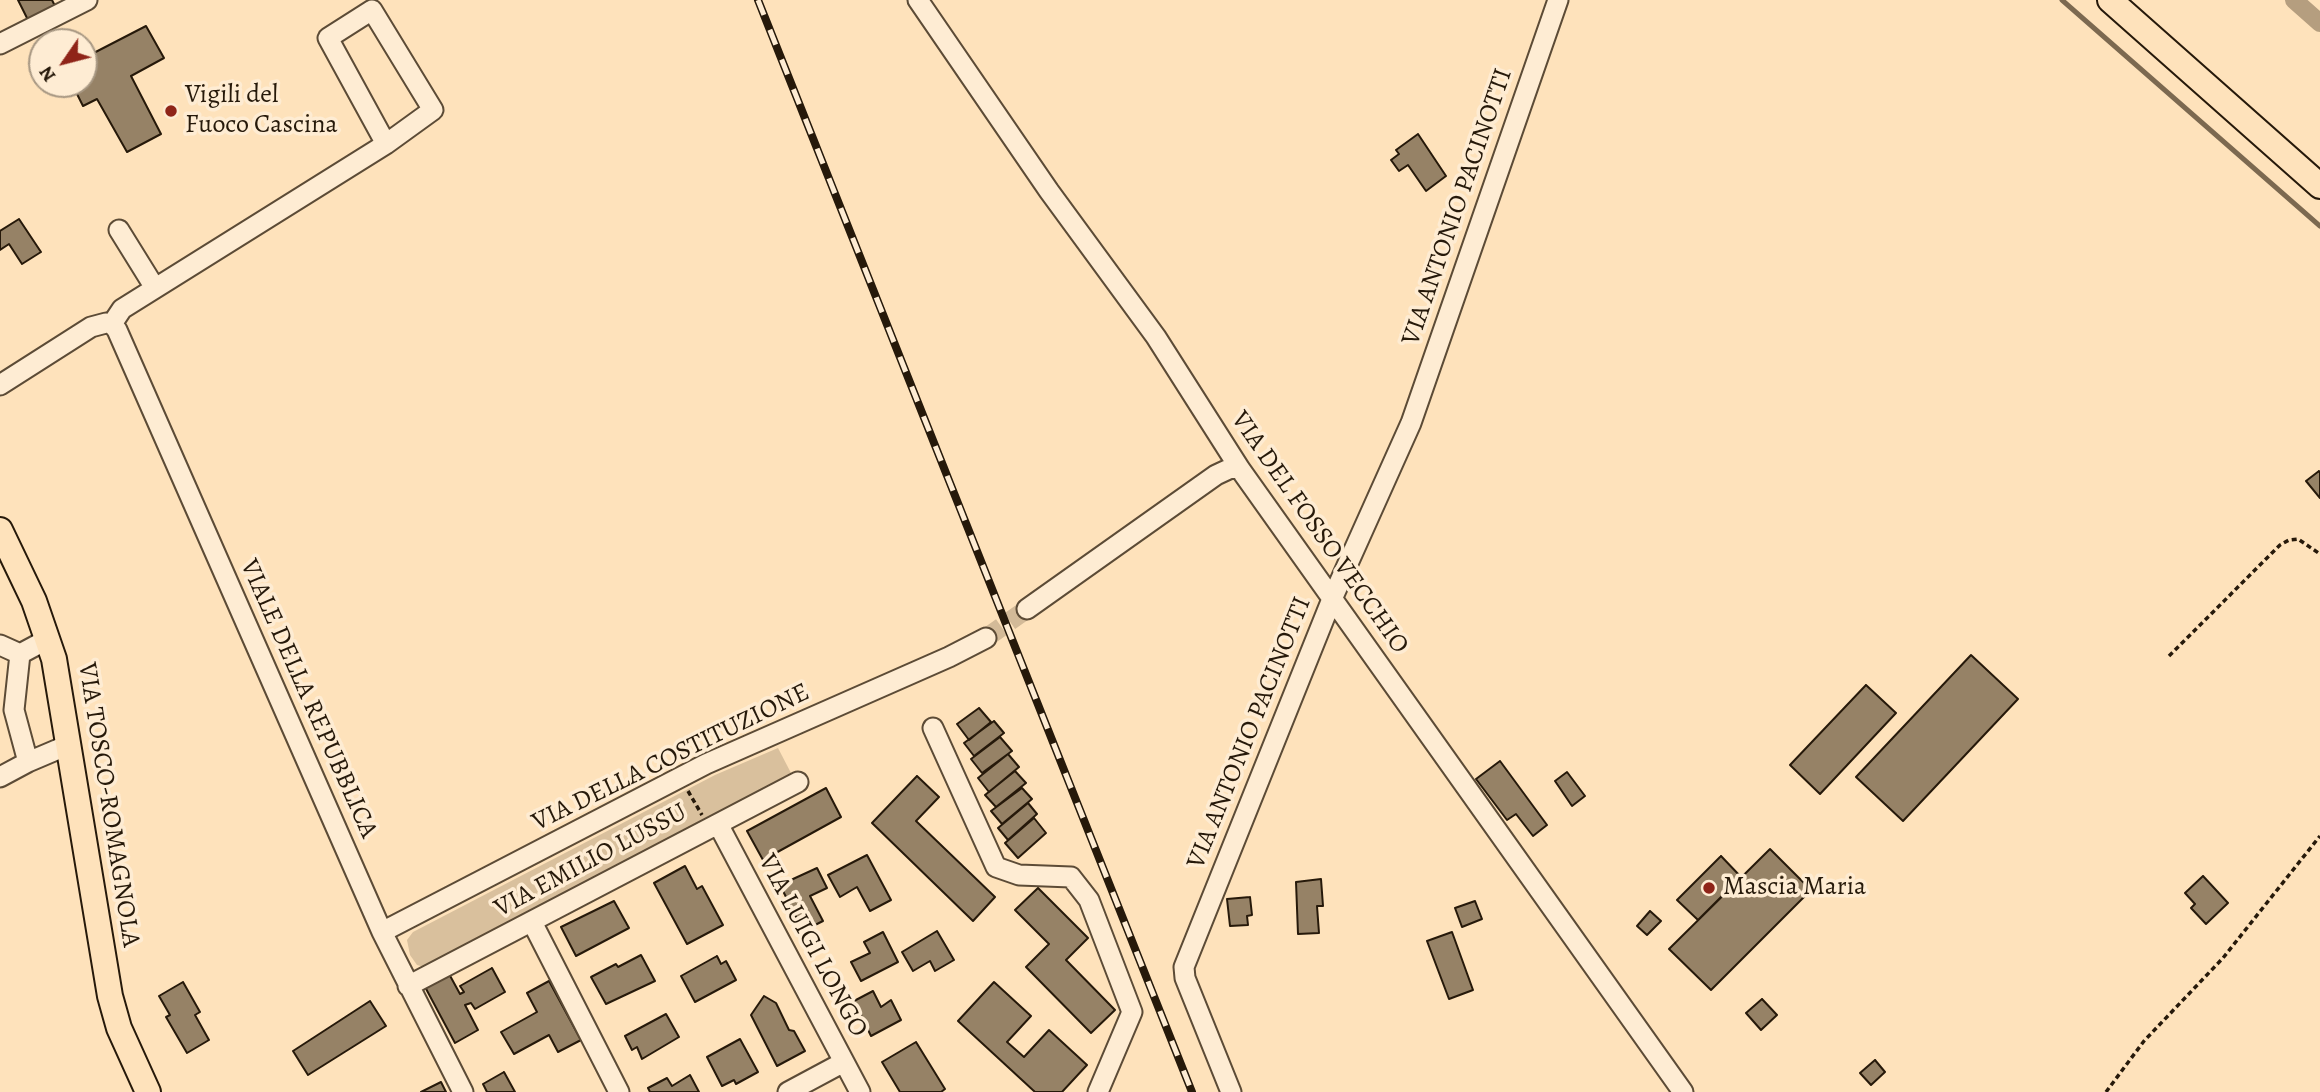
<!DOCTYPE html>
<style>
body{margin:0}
#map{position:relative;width:2320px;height:1092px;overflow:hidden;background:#fee2bb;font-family:Alegreya,serif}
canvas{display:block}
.north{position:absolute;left:28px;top:28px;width:70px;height:70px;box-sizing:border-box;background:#feecd3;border:2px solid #a89883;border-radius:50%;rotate:235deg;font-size:19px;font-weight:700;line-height:28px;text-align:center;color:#26190a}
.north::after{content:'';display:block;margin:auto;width:24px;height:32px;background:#8f2418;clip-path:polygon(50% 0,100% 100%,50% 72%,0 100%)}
</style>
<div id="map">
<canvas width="2320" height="1092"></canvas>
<div class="north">N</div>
</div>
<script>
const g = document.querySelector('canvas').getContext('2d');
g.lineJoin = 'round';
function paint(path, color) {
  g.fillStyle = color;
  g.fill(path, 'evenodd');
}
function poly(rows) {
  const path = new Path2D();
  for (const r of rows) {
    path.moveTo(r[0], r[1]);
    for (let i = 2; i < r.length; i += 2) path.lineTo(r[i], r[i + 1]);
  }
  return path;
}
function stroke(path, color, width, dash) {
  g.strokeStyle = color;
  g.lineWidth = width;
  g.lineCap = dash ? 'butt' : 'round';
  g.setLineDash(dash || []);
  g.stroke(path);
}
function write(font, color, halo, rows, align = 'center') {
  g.font = font + ' Alegreya,serif';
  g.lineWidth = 7;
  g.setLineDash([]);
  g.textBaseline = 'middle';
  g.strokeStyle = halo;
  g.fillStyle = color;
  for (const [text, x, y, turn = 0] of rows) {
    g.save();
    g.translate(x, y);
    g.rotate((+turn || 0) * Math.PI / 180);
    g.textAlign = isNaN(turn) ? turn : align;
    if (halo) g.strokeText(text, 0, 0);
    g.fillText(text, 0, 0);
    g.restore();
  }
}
paint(poly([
 [778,748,791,773,428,968,417,965,410,955,407,940,413,932,715,775]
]), '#d9c09d');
stroke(poly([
 [2062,0,2320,226]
]), '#7c6950', 5);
stroke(poly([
 [2294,0,2320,23]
]), '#b59e7f', 18);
const building = poly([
 [18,0,52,0,55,6,28,20,18,0],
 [146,26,164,58,131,76,161,134,127,152,97,99,83,106,72,84,84,84,84,58,146,26],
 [1418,134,1446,176,1426,191,1408,165,1399,171,1391,160,1399,154,1396,150,1418,134],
 [19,219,41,252,22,264,9,244,0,250,0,231,19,219],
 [2319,471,2320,473,2320,498,2306,481,2319,471],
 [1971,655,2018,699,1903,821,1856,777,1971,655],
 [1866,685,1896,713,1820,794,1790,765,1866,685],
 [979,708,991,722,969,740,957,724,979,708],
 [994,721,1004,733,974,756,964,743,994,721],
 [1000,737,1012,751,982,773,971,759,1000,737],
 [1008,754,1019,767,989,792,978,778,1008,754],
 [1500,761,1547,825,1533,836,1516,814,1507,820,1476,779,1500,761],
 [1015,771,1026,783,996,807,985,795,1015,771],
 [1567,772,1585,796,1572,806,1555,781,1567,772],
 [917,776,939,797,916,821,995,897,973,921,872,823,917,776],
 [826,788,841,817,763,860,747,831,826,788],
 [1022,788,1032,799,1002,824,991,811,1022,788],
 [1028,803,1037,814,1008,840,998,828,1028,803],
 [1034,818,1046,833,1018,858,1005,843,1034,818],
 [1770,849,1811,890,1711,990,1669,949,1770,849],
 [867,855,891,900,870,911,857,887,840,897,828,875,867,855],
 [1721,856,1741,877,1698,920,1677,900,1721,856],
 [685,866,697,889,702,886,723,925,687,944,654,883,685,866],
 [817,868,827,888,810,896,823,921,803,931,780,885,817,868],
 [2203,876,2228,903,2206,924,2191,908,2195,904,2185,893,2203,876],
 [1321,879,1323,906,1317,906,1319,933,1298,934,1296,882,1321,879],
 [1038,888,1088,938,1066,960,1115,1010,1091,1033,1026,967,1049,944,1015,910,1038,888],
 [1250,897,1252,915,1247,916,1248,925,1230,926,1227,899,1250,897],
 [614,901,629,928,576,956,561,927,614,901],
 [1475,901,1482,919,1462,927,1455,908,1475,901],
 [1650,911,1661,921,1647,935,1637,926,1650,911],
 [937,931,954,960,935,971,930,961,913,971,902,952,937,931],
 [883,932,898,962,861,981,851,962,870,953,864,942,883,932],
 [1452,932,1473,990,1449,999,1427,941,1452,932],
 [641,955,655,981,606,1004,591,977,616,964,618,967,641,955],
 [717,956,721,964,726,961,736,980,695,1002,681,976,717,956],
 [492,968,505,992,475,1009,471,1003,465,1005,478,1030,455,1043,424,985,448,972,460,994,464,992,460,986,492,968],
 [549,981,581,1040,558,1052,549,1035,514,1054,501,1032,537,1012,527,993,549,981],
 [183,982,200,1012,195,1015,209,1040,187,1053,166,1017,170,1015,159,996,183,982],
 [994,982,1031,1016,1007,1042,1024,1057,1049,1030,1087,1065,1062,1092,1035,1092,958,1021,994,982],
 [873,991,881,1007,891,1000,901,1020,871,1036,854,1001,873,991],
 [764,996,776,1003,789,1030,794,1031,805,1051,777,1066,751,1015,764,996],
 [1762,999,1777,1015,1761,1030,1746,1013,1762,999],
 [370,1001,386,1026,308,1075,293,1051,370,1001],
 [666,1014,679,1037,642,1059,637,1047,632,1050,625,1036,666,1014],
 [740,1039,758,1072,736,1084,734,1080,722,1086,707,1057,740,1039],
 [916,1042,945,1089,941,1092,900,1092,882,1062,916,1042],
 [1875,1060,1885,1072,1871,1085,1860,1073,1875,1060],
 [504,1072,515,1092,487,1092,483,1084,504,1072],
 [690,1075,699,1092,650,1092,648,1088,667,1078,672,1086,690,1075],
 [441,1082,446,1092,421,1092,441,1082]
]);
paint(building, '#968266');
stroke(building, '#26190a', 2);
stroke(poly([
 [986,638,1027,609]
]), '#d3ba98', 19, [19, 10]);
const minor = poly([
 [918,0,1049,191,1156,337,1240,469,1683,1092],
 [0,44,87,0],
 [119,230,155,288],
 [112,324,122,309,386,144,433,110,372,10,328,38,386,144],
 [0,385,91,327,106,323,112,324,117,330,382,932,463,1092],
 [1027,609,1216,475,1231,468,1240,469],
 [0,645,20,654,48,639],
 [20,654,14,710,28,762],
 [933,728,996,867,1019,875,1071,877,1089,900,1132,1012,1098,1092],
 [0,777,28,762,68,745],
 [718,824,860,1092],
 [532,922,619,1092],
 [382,932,706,764,949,657,986,638],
 [408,986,798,782],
 [788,1092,844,1062],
 [1231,1092,1185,978,1184,967,1332,599,1411,423,1558,0]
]);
const major = poly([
 [2110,0,2320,186],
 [0,530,34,601,54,659,110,996,119,1028,148,1092]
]);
stroke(minor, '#5c4b36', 23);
stroke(major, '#26190a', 28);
stroke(poly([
 [2169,656,2280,545,2289,540,2298,539,2320,554],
 [688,791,702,815],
 [2106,1092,2144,1041,2223,958,2320,836]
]), '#26190a', 3.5, [5, 3.5]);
stroke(minor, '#feecd3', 19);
stroke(major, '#fee2bb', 24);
const rail = poly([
 [758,0,1192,1092]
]);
stroke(rail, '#26190a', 8);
stroke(rail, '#feecd3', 5, [16]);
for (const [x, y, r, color] of [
 [171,111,7,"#8f2418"],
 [1709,888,7,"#8f2418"]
]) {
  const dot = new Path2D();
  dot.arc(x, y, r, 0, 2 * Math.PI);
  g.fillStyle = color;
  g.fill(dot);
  stroke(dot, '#feecd3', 2.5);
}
write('26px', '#26190a', '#feecd3', [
 ["Vigili del",185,96],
 ["Fuoco Cascina",185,126],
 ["Mascia Maria",1723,888]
], 'left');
write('26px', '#26190a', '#feecd3', [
 ["VIA ANTONIO PACINOTTI",1458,207,-71],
 ["VIA DEL FOSSO VECCHIO",1319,533,55],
 ["VIALE DELLA REPUBBLICA",308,699,66],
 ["VIA ANTONIO PACINOTTI",1250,733,-68],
 ["VIA DELLA COSTITUZIONE",671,758,-26],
 ["VIA TOSCO-ROMAGNOLA",108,805,81],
 ["VIA EMILIO LUSSU",591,861,-28],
 ["VIA LUIGI LONGO",812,946,62]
]);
</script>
